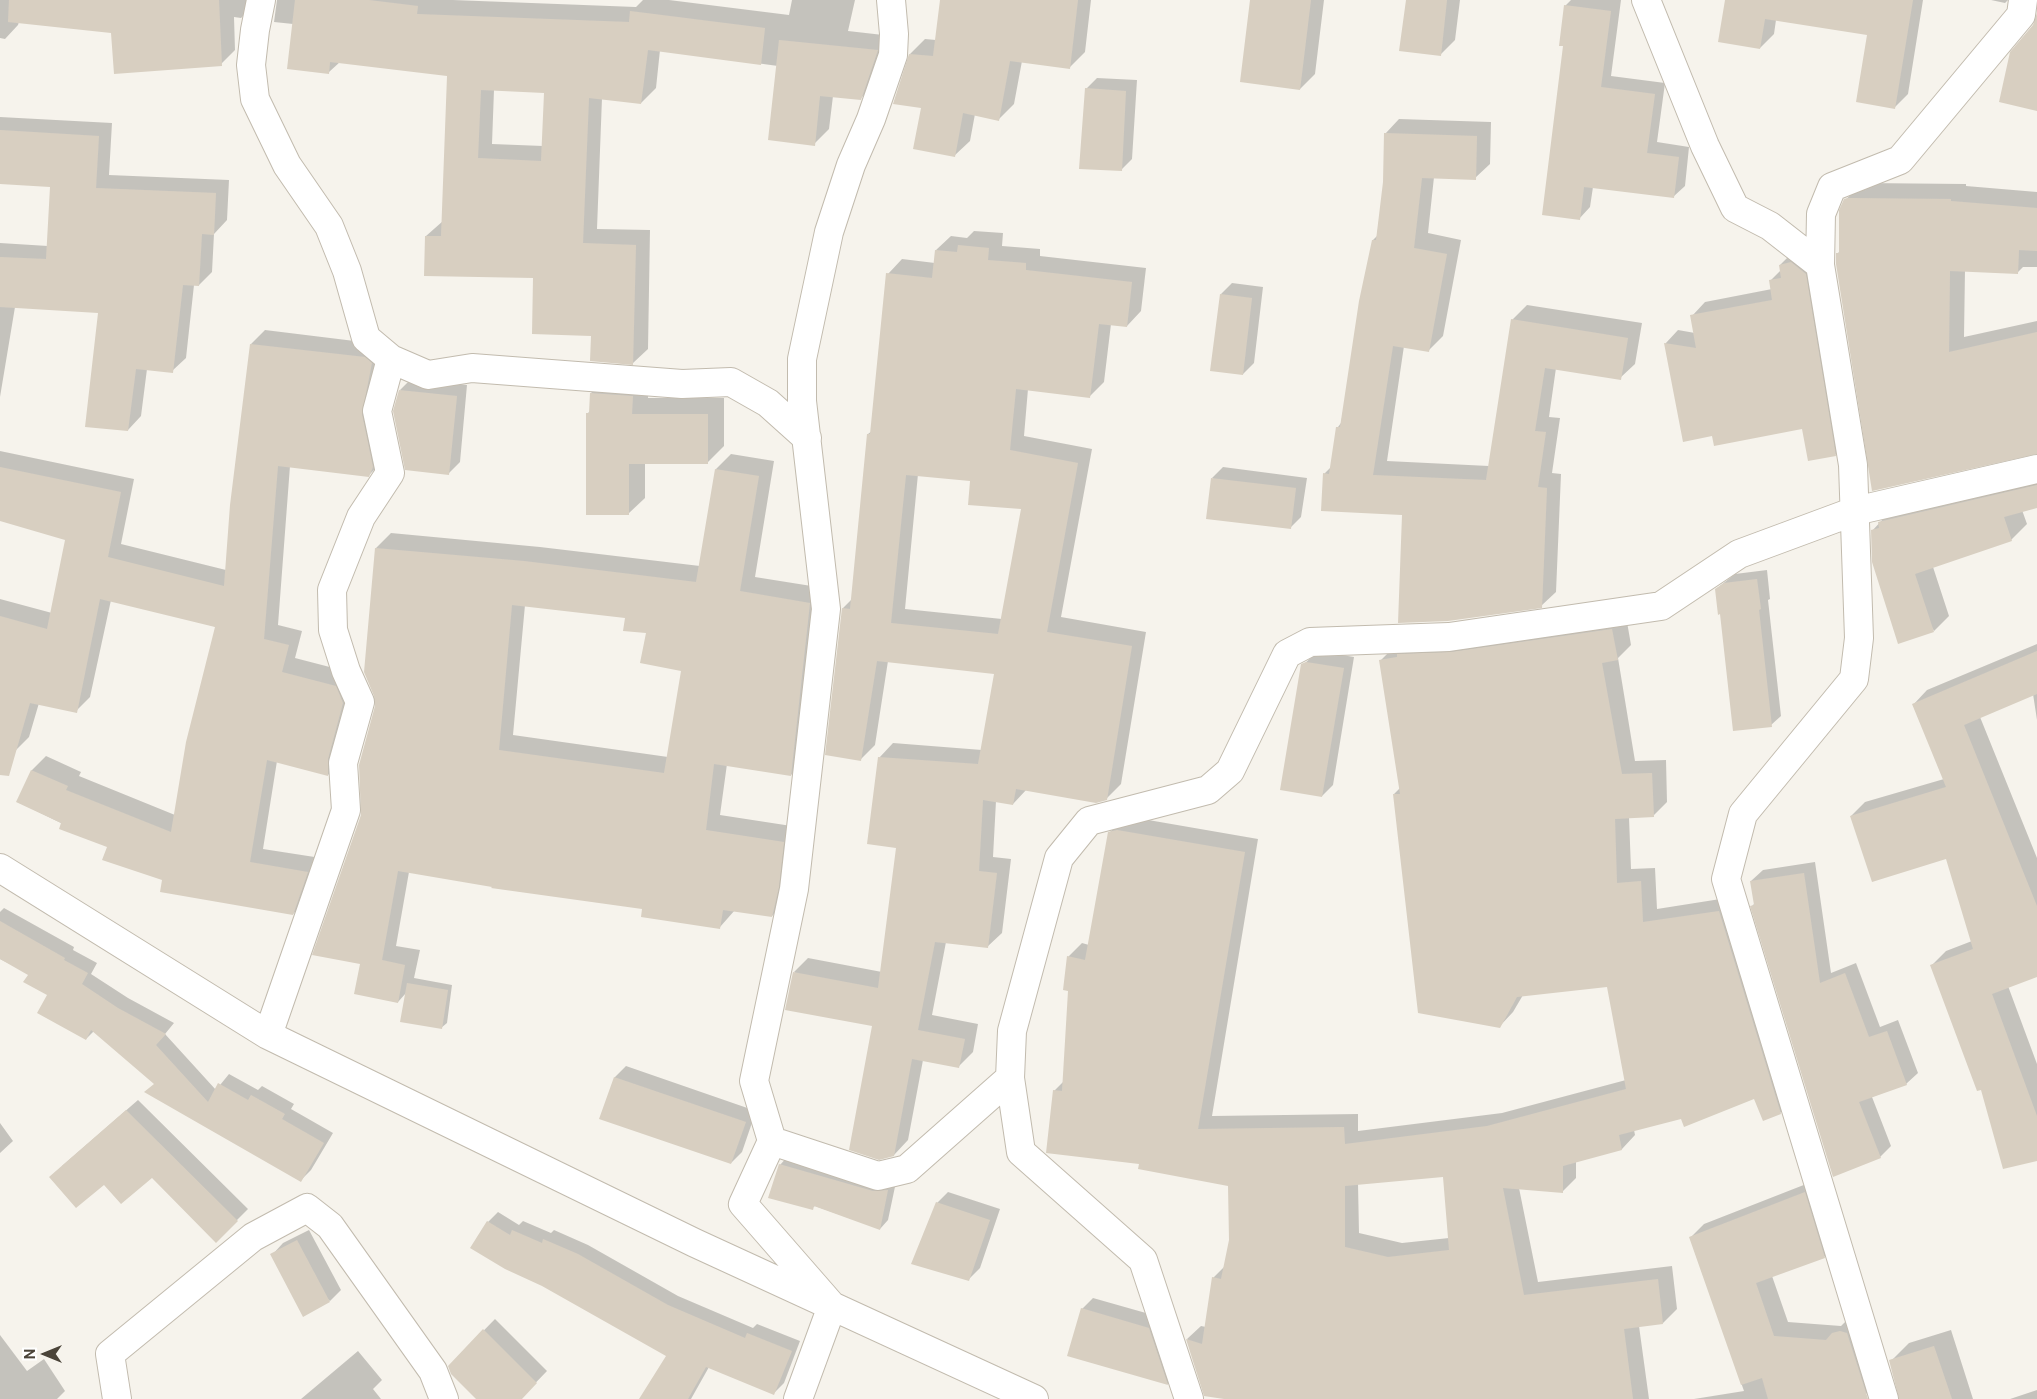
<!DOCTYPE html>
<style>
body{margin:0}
#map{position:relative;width:2037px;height:1399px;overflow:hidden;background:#f6f3ec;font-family:"Public Sans",sans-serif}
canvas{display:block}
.north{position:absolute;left:20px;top:1329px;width:50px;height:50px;-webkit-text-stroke:4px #fff;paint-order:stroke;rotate:270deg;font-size:14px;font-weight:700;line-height:20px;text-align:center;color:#4b4439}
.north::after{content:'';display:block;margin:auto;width:18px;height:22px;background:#4b4439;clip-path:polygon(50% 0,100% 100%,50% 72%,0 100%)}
</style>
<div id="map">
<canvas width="2037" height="1399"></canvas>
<div class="north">N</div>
</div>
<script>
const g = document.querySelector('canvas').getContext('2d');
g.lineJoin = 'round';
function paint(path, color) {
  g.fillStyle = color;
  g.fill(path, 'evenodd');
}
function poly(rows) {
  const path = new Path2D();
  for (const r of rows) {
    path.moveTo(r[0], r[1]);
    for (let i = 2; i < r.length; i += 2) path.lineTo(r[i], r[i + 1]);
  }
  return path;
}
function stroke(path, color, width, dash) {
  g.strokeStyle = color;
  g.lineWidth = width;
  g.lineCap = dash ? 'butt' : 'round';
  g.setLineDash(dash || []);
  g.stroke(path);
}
paint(poly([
 [0,0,256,0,255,4,241,18,234,17,235,50,221,64,112,32,19,22,18,25,5,39,0,38],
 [277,0,453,0,636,7,643,0,669,0,789,15,792,0,855,0,848,31,892,36,875,84,860,99,833,96,829,129,814,144,778,66,660,50,656,88,641,103,602,98,597,229,650,230,648,349,633,363,592,335,534,277,426,236,443,221,449,75,340,62,329,72,293,24,274,22],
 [494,90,545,92,543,146,492,144],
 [941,0,1091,0,1085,52,1070,67,1022,61,1014,104,999,119,975,114,970,141,954,156,923,106,910,54,925,39,936,40],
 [1251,0,1324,0,1315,74,1300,89],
 [1407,0,1460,0,1455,40,1440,55],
 [1571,0,1621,0,1611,76,1665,83,1657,142,1689,147,1685,186,1673,197,1593,187,1590,207,1579,219,1564,45,1565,6],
 [1726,0,1923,0,1908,94,1895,107,1868,34,1776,20,1774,34,1760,48],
 [1991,0,2008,0,2005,3],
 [1097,78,1137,80,1132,159,1121,170,1086,89],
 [0,117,112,123,109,175,229,180,227,220,214,234,212,272,199,285,194,285,186,358,172,371,147,369,141,416,128,430,100,312,15,307,0,397,0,243,48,246,51,186,0,183],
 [1399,119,1491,122,1490,164,1475,178,1434,177,1428,233,1461,240,1443,336,1429,350,1404,346,1387,461,1489,466,1512,320,1527,305,1642,323,1635,364,1620,378,1556,368,1549,417,1560,418,1552,473,1561,474,1556,592,1541,606,1403,514,1324,474,1331,467,1338,427,1341,423,1373,240,1377,236,1384,182,1385,134],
 [1864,183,1966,184,1966,186,2037,192,2037,267,2023,267,2017,273,1965,270,1964,337,2037,321,2037,453,1837,254,1840,251,1845,200],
 [974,231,1003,233,1002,246,1040,249,1040,256,1146,268,1141,311,1127,326,1111,324,1104,382,1089,397,1028,389,1024,436,1092,449,1061,617,1146,632,1121,784,1106,799,1027,789,1013,804,996,801,993,857,1011,859,1002,933,987,947,946,942,932,1015,978,1024,973,1052,958,1067,923,1060,908,1140,894,1155,873,1025,794,972,808,958,882,972,898,847,879,758,893,743,982,750,995,673,888,661,875,745,861,759,843,608,852,599,868,434,872,431,888,274,902,259,935,263,936,250,951,236,967,238],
 [918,474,971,480,1022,508,1002,619,905,609],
 [1805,249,1849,441,1835,455,1803,427,1713,435,1665,344,1678,330,1695,333,1692,316,1705,302,1772,289,1770,281,1781,270,1780,265,1794,251],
 [1232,283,1263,287,1254,363,1243,374,1221,294],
 [265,330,379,344,382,462,368,476,290,466,278,625,302,631,295,658,349,672,342,761,328,775,277,761,263,849,321,858,307,900,293,914,164,879,108,846,18,802,32,770,46,756,81,772,79,776,175,815,217,627,111,600,90,697,76,711,39,703,29,737,15,751,0,746,0,599,52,613,66,539,0,520,0,451,134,479,121,544,226,570,251,344],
 [607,377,649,380,648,398,724,398,724,446,707,463,645,463,645,498,628,514,587,414,590,411,591,393],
 [411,379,467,385,460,462,449,473,400,390],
 [731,454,774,461,755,577,824,588,806,760,791,775,727,764,720,815,798,827,787,901,772,916,735,910,720,927,643,908,409,872,396,946,420,950,414,978,452,985,447,1023,441,1028,406,993,398,1002,361,963,362,815,376,706,376,548,391,533,540,547,700,566,716,469],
 [525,605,627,617,647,632,682,670,668,757,513,735],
 [1223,467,1307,478,1301,517,1290,528,1212,478],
 [2037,474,2037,506,2022,510,2027,524,2011,540,1933,567,1949,616,1934,631,1872,531,1894,507],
 [1767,570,1770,599,1768,600,1781,716,1771,725,1721,613,1716,589,1735,574],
 [1626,616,1631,645,1618,658,1635,761,1666,760,1667,802,1653,816,1629,817,1631,869,1655,868,1657,909,1733,897,1794,1099,1780,1113,1754,1097,1634,1130,1635,1135,1622,1149,1576,1161,1576,1178,1562,1192,1519,1188,1538,1282,1672,1266,1677,1309,1663,1323,1639,1326,1649,1399,1233,1399,1187,1339,1201,1326,1206,1327,1213,1278,1225,1266,1230,1240,1230,1185,1140,1163,1054,1091,1064,1081,1069,990,1068,957,1082,943,1089,945,1109,833,1123,819,1131,817,1258,839,1212,1116,1358,1114,1358,1131,1502,1113,1626,1080,1608,985,1523,995,1513,1012,1499,1027,1394,794,1400,788,1380,661,1394,647],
 [1444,1175,1449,1238,1402,1243,1359,1233,1358,1183],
 [2037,644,2037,720,2033,694,1980,717,2037,858,2037,976,2008,986,2037,1064,2037,1157,1982,1088,1932,965,1946,951,1972,941,1947,857,1851,816,1865,802,1944,779,1913,705,1927,690],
 [1318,651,1354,657,1333,785,1322,796,1303,665],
 [1815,862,1831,973,1856,963,1880,1027,1898,1020,1918,1073,1906,1084,1872,1097,1891,1146,1880,1157,1752,906,1755,903,1751,881,1763,870],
 [4,908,74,947,73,950,97,963,91,974,128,998,174,1023,165,1034,216,1090,229,1074,258,1090,262,1086,294,1104,291,1109,333,1133,311,1170,301,1180,155,1083,94,1031,86,1039,30,974,0,959,0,912],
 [626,1066,756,1111,742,1152,731,1163,601,1118,615,1077],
 [138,1100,248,1209,216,1241,152,1176,104,1183,62,1166],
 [0,1123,13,1141,0,1153],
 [788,1156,896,1182,888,1220,880,1229,815,1206,812,1208,780,1165],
 [1819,1179,1838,1243,1824,1257,1772,1276,1788,1322,1841,1326,1847,1320,1880,1380,1866,1394,1851,1399,1694,1399,1744,1391,1690,1238,1704,1224],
 [948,1192,1000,1209,980,1268,969,1279,937,1203],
 [498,1212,519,1225,523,1221,551,1233,554,1230,588,1245,678,1296,753,1328,757,1324,800,1341,784,1383,774,1393,709,1367,691,1399,640,1399,668,1355,543,1284,472,1248,488,1222],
 [309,1230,341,1290,330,1301,272,1255,283,1243],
 [1093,1298,1160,1317,1178,1373,1168,1384,1068,1355,1082,1309],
 [495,1319,547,1371,520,1399,477,1399,449,1366],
 [1951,1330,1973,1399,1904,1399,1892,1360,1909,1343],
 [0,1335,27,1371,44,1359,65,1391,57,1399,0,1399],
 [358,1351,382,1380,373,1389,381,1399,301,1399],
 [2037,1390,2037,1399,2010,1399]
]), '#0003');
paint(poly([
 [9,0,219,0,222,66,114,74,111,33,8,22],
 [295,0,369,0,418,6,417,14,629,22,630,11,765,28,761,65,648,50,641,104,589,98,583,243,636,245,633,365,590,361,591,336,532,334,533,278,424,276,425,236,441,236,447,76,330,62,329,74,287,69],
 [481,90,544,93,541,161,478,158],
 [940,0,1078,0,1070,69,1010,61,999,121,963,113,955,157,913,149,921,108,893,104,909,54,933,56],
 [1250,0,1311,0,1300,90,1240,82],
 [1406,0,1447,0,1441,56,1399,51],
 [1725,0,1913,0,1895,109,1856,102,1867,35,1765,19,1760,49,1718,42],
 [1564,5,1611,11,1601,87,1655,94,1647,153,1679,157,1674,198,1584,187,1580,220,1542,215,1563,46,1559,46],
 [2037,13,2037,111,1999,102,2010,52,2033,25],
 [779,40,878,50,861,100,820,96,815,146,768,140],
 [1085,88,1126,91,1122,171,1079,169],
 [0,130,99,136,96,188,216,193,214,235,202,234,199,286,183,285,173,373,136,369,128,431,85,427,98,313,0,307,0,257,46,259,50,187,0,184],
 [1384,133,1477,136,1476,180,1422,178,1414,248,1447,254,1429,352,1393,346,1373,475,1486,480,1511,319,1628,338,1621,380,1545,368,1535,431,1546,432,1538,487,1547,488,1542,608,1448,621,1398,623,1402,515,1321,511,1323,473,1329,474,1336,427,1340,427,1359,301,1372,240,1376,240,1383,182],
 [1848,198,1951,199,1951,201,2037,208,2037,251,2019,250,2018,274,1950,271,1949,352,2037,332,2037,454,1872,491,1836,264,1836,253,1839,253,1839,210,1844,199],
 [958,245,989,248,988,260,1026,263,1026,270,1132,282,1127,327,1099,324,1090,398,1016,389,1010,450,1078,463,1047,632,1132,646,1107,800,1096,803,1016,789,1013,805,983,800,979,871,997,873,988,948,935,942,918,1030,965,1039,959,1068,912,1059,894,1156,879,1160,849,1150,872,1026,785,1010,793,972,878,988,896,848,867,844,878,757,978,764,994,674,877,661,861,761,825,755,842,608,850,609,867,434,870,434,886,273,932,278,935,250,957,252],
 [906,475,970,481,968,505,1021,509,998,634,891,623],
 [1791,262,1806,274,1836,456,1808,461,1802,429,1714,446,1712,436,1683,442,1664,343,1696,348,1690,315,1772,300,1769,280,1781,278,1779,265],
 [1220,294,1252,298,1243,375,1210,371],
 [250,344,365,357,372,363,362,414,373,467,369,477,278,466,264,639,289,645,282,672,336,686,343,703,328,759,328,776,267,760,250,862,308,872,293,915,160,892,162,880,102,860,107,847,59,829,61,823,16,802,31,770,68,786,66,790,171,832,186,742,215,627,100,599,77,713,30,703,9,776,0,775,0,616,47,629,65,540,0,521,0,467,121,492,108,557,224,586,230,505],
 [399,390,457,396,449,475,405,470,393,411],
 [590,393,633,396,632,414,708,414,708,464,629,464,629,515,586,515,586,413,589,413],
 [715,469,759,476,740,591,810,603,791,776,714,764,706,830,784,842,779,887,772,917,723,910,720,929,641,917,642,909,491,888,492,887,398,871,382,960,405,965,398,1003,354,994,360,964,312,955,361,815,359,765,375,706,374,696,364,672,375,548,524,561,696,582],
 [512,605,625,618,623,631,646,633,640,663,681,671,664,773,499,750],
 [1211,478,1296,488,1291,529,1206,519],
 [2037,485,2037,508,2004,517,2012,541,1915,574,1934,632,1898,644,1872,562,1871,530,1879,528,1878,522],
 [1757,579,1761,609,1759,610,1772,727,1733,731,1720,614,1718,615,1715,589,1724,583],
 [1612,629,1618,660,1602,663,1622,774,1652,773,1654,817,1615,819,1617,883,1641,881,1643,922,1719,911,1781,1114,1763,1121,1754,1099,1684,1127,1681,1119,1619,1135,1622,1150,1563,1166,1563,1193,1503,1188,1524,1295,1658,1279,1663,1324,1624,1329,1633,1399,1224,1399,1204,1396,1186,1339,1202,1344,1212,1277,1221,1279,1229,1240,1228,1186,1138,1169,1139,1164,1046,1153,1053,1090,1062,1091,1068,991,1063,990,1067,956,1085,960,1108,832,1117,830,1245,852,1198,1129,1344,1127,1345,1144,1487,1126,1626,1089,1607,987,1517,997,1500,1028,1418,1013,1393,794,1400,794,1379,660,1397,657,1397,654,1451,652],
 [1443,1177,1449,1250,1388,1257,1345,1247,1345,1186],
 [2037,651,2037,694,1964,725,2037,906,2037,977,1992,994,2037,1116,2037,1161,2003,1169,1981,1090,1977,1091,1930,965,1973,949,1946,859,1872,882,1850,816,1946,787,1912,704],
 [1306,662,1344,668,1322,797,1280,790,1301,664],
 [1804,873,1820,983,1845,973,1869,1037,1887,1031,1907,1085,1859,1102,1881,1158,1833,1177,1750,906,1754,905,1750,881],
 [0,921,65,958,64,960,88,973,82,984,118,1008,166,1034,156,1045,208,1102,218,1083,248,1100,251,1095,285,1114,282,1119,324,1143,301,1182,144,1092,154,1084,91,1030,86,1040,37,1013,47,995,23,982,28,975,0,959],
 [407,983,448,990,442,1029,400,1022],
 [614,1077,746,1122,731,1164,599,1119],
 [126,1110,238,1221,216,1243,152,1178,121,1204,104,1185,76,1208,49,1177],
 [779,1164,873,1191,888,1190,880,1230,814,1206,813,1210,768,1198],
 [1805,1192,1825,1258,1756,1283,1774,1336,1826,1340,1832,1333,1840,1331,1847,1333,1868,1399,1768,1399,1762,1378,1741,1385,1689,1237],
 [936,1202,990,1220,969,1281,911,1264],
 [487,1221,510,1235,512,1230,542,1243,543,1239,578,1254,668,1305,745,1338,747,1333,792,1351,774,1395,706,1367,688,1399,639,1399,666,1356,542,1286,505,1269,470,1248],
 [297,1240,330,1302,303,1317,270,1254],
 [1081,1308,1149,1328,1168,1385,1067,1356],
 [483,1329,537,1383,522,1399,476,1399,451,1374,448,1366],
 [1934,1346,1952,1399,1899,1399,1889,1360]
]), '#d8cfc1');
const minor = poly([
 [261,0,255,30,251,65,255,99,287,165,329,226,347,271,366,338,391,359,428,375,472,368,682,384,731,382,768,403,807,438],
 [1646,0,1705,146,1735,208,1770,226,1820,265],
 [0,868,268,1035,695,1243,1034,1399],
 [268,1035,346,810,343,763,360,702,346,671,333,630,332,590,361,517,390,473,377,411,391,359],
 [772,1141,878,1176,907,1169,1010,1078],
 [117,1399,110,1354,253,1237,307,1208,330,1226,433,1371,444,1399],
 [798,1399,832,1306,743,1204,772,1141,754,1081,794,889,826,609,802,401,802,359,829,232,851,165,871,119,893,55,894,34,891,0],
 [1189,1399,1143,1260,1021,1152,1010,1078,1012,1031,1059,858,1089,821,1208,790,1230,771,1287,654,1310,642,1449,637,1661,606,1739,554,1855,511,2037,469],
 [1884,1399,1726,879,1743,814,1854,679,1859,638,1853,465,1820,265,1821,214,1832,187,1900,160,2021,15,2023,0]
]);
stroke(minor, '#c2bbae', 30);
stroke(minor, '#fff', 28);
</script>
